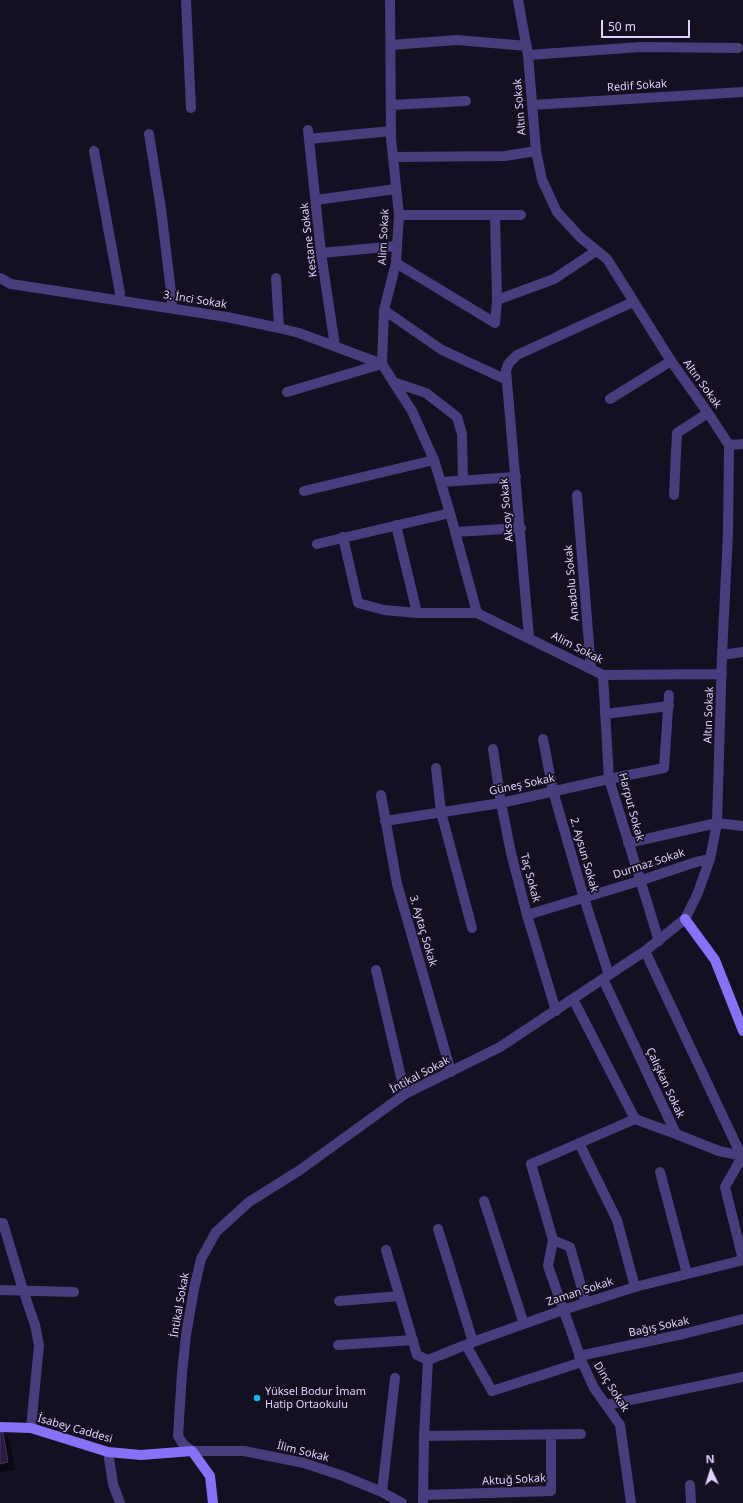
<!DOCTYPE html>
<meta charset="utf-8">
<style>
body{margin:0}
#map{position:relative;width:743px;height:1503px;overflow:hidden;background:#150f22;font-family:"Noto Sans",sans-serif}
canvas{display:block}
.north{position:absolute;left:691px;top:1451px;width:40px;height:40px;-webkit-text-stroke:3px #150f22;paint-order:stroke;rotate:356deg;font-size:11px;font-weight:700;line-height:16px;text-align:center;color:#ded3fc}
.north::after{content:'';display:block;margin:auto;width:14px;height:18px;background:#ded3fc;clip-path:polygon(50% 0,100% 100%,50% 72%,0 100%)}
.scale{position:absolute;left:601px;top:20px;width:89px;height:18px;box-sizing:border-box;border:2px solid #ded3fc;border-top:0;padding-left:5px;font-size:12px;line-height:14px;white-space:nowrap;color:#ded3fc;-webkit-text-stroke:3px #150f22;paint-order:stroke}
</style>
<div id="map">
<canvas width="743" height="1503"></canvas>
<div class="north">N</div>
<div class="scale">50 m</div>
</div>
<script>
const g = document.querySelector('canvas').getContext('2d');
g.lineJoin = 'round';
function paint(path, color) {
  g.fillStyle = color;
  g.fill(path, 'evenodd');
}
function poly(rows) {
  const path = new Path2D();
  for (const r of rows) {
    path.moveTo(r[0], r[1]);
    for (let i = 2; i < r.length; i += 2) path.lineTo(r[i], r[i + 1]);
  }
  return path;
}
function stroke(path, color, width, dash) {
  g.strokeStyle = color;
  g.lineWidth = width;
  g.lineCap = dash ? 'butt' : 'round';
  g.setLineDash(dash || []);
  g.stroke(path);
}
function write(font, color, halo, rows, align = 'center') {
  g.font = font + ' "Noto Sans",sans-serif';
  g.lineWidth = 3.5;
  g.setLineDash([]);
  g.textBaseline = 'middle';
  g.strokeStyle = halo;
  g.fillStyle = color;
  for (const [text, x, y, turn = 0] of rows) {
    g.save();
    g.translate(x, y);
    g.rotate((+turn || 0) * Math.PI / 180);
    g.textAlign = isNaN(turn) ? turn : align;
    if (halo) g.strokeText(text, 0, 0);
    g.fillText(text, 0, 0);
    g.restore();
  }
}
paint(poly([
 [3,1433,10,1441,15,1470,0,1472,0,1434]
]), '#0007');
const building = poly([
 [3,1432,8,1462,0,1464,0,1433,3,1432]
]);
paint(building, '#2a1c42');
stroke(building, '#45306d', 1);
stroke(poly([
 [186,0,191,108],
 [390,0,391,138,399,215,396,263,384,310,382,364,412,411,434,460,450,513,477,613,603,675,722,674],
 [518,0,528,55,536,151,542,180,557,212,580,237,607,259,671,361,708,413,729,445,728,533,722,655,717,823,628,843],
 [391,45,457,40,527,46],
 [528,55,641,47,738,48],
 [391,105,466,101],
 [532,105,743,92],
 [308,130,321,253,335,346],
 [149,134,161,209,172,300,171,308],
 [309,139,391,131],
 [94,151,120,293,119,300],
 [393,157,505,156,536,151],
 [316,200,396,189],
 [399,215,521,215],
 [495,215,497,300,554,279,596,251],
 [321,253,397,246],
 [396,263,495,323,497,300],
 [0,278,11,284,227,317,279,328,299,333,382,364],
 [276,278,279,328],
 [384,310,442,350,507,380],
 [393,382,426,393,457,417,462,434,463,480],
 [287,392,382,364],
 [610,399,671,361],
 [729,445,743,444],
 [441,482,516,477],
 [304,491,434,460],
 [577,495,591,669],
 [674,495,677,433,708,413],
 [396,525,417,613],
 [455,532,521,528],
 [343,537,358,603,384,610,417,613,477,613],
 [317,544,450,513],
 [529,638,506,370,509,363,517,355,633,302],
 [722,655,743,652],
 [603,675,609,779,659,941],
 [605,714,669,706],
 [543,739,553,791,584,898,609,975],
 [493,749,501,803,511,853,527,915,556,1011],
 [436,768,441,812,472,928],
 [381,795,397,884,451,1072],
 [385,821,501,803,609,779,664,768,669,695],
 [527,915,639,881,696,862,710,859],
 [645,951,742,1157,725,1187,743,1260],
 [376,970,405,1094],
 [603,979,676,1134,719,1151,743,1156],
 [573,999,635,1119,676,1134],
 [579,1143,617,1220,635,1287],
 [660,1172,687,1274],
 [484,1201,524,1324],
 [0,1223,3,1223,23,1290,35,1325,39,1345,31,1428],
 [438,1229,473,1342],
 [553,1240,570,1247,586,1303],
 [386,1250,417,1355,428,1360],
 [0,1290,74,1292],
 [339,1301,400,1296],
 [338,1345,413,1340],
 [466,1345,492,1391,582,1362],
 [579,1356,683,1334,743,1319],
 [428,1360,473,1342,563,1310,635,1287,743,1260],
 [606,1405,743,1377],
 [424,1436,581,1434],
 [192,1451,244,1451,304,1463,343,1476,382,1492,402,1503],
 [108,1452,113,1484,120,1503],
 [690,1485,691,1503],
 [382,1492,395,1378],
 [423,1495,551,1491,551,1435],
 [423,1503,424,1436,428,1360],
 [631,1503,620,1425,594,1388,582,1362,548,1266,553,1240,531,1164,635,1119]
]), '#493d7e', 10);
stroke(poly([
 [192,1451,183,1444,178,1436,182,1373,186,1335,194,1289,201,1259,216,1232,249,1202,300,1170,405,1094,500,1047,645,951,685,919,697,895,710,859,717,823,743,826]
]), '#493d7e', 10);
stroke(poly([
 [685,919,715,960,743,1031],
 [0,1427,31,1428,108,1452,141,1455,192,1451,210,1476,213,1503]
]), '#8870f7', 10);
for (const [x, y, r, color] of [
 [257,1398,4,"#0eb6ed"]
]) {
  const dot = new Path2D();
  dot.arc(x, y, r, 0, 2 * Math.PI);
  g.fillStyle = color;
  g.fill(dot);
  stroke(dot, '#150f22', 1.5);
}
write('11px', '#ded3fc', '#150f22', [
 ["Redif Sokak",637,86,-4],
 ["Altın Sokak",520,107,-95],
 ["Alim Sokak",384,237,-87],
 ["Kestane Sokak",309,240,-97],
 ["3. İnci Sokak",195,300,9],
 ["Altın Sokak",702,384,54],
 ["Aksoy Sokak",507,510,-95],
 ["Anadolu Sokak",572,583,-95],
 ["Alim Sokak",577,648,27],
 ["Altın Sokak",709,715,-88],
 ["Güneş Sokak",522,785,-12],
 ["Harput Sokak",631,807,75],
 ["2. Aysun Sokak",584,855,74],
 ["Durmaz Sokak",649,864,-18],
 ["Taç Sokak",530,878,75],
 ["3. Aytaç Sokak",423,931,74],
 ["İntikal Sokak",420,1075,-28],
 ["Çalışkan Sokak",665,1083,65],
 ["Zaman Sokak",580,1292,-18],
 ["İntikal Sokak",180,1305,-80],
 ["Bağış Sokak",659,1327,-12],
 ["Dinç Sokak",611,1387,58],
 ["İsabey Caddesi",75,1429,16],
 ["İlim Sokak",303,1452,14],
 ["Aktuğ Sokak",514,1480,-3]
]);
write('11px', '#ded3fc', '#150f22', [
 ["Yüksel Bodur İmam",265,1392],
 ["Hatip Ortaokulu",265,1405]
], 'left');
</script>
